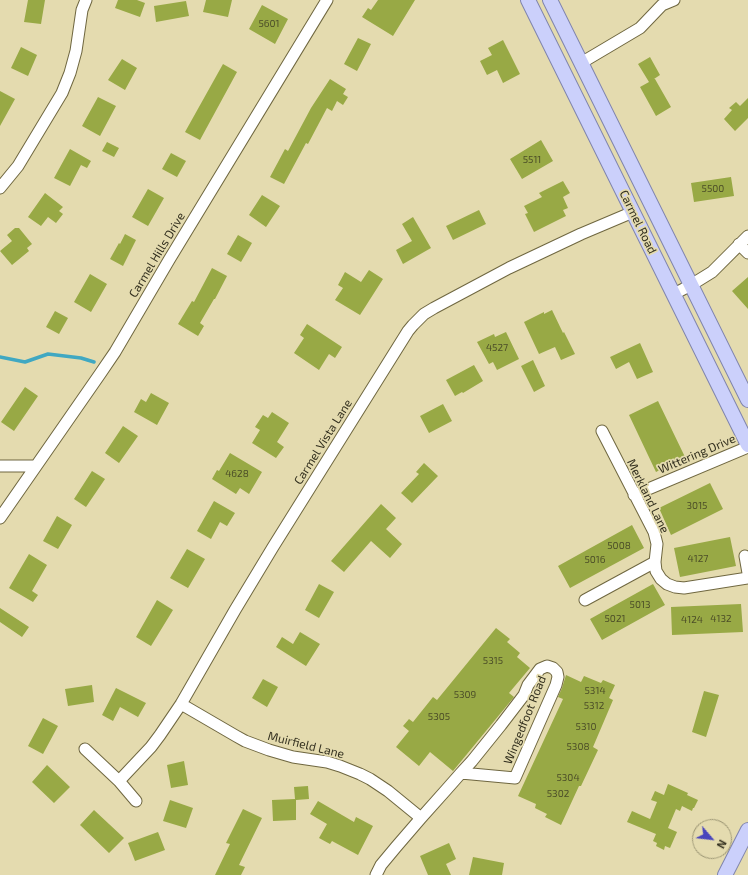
<!DOCTYPE html>
<style>
body{margin:0}
#map{position:relative;width:748px;height:875px;overflow:hidden;background:#e4dbaf;font-family:"Exo 2",sans-serif}
canvas{display:block}
.north{position:absolute;left:692px;top:819px;width:40px;height:40px;box-sizing:border-box;background:#e4dbaf;border:1px solid #9d9775;border-radius:50%;rotate:118deg;font-size:11px;font-weight:700;line-height:16px;text-align:center;color:#33301f}
.north::after{content:'';display:block;margin:auto;width:14px;height:18px;background:#4945bc;clip-path:polygon(50% 0,100% 100%,50% 72%,0 100%)}
</style>
<div id="map">
<canvas width="748" height="875"></canvas>
<div class="north">N</div>
</div>
<script>
const g = document.querySelector('canvas').getContext('2d');
g.lineJoin = 'round';
function poly(rows) {
  const path = new Path2D();
  for (const r of rows) {
    path.moveTo(r[0], r[1]);
    for (let i = 2; i < r.length; i += 2) path.lineTo(r[i], r[i + 1]);
  }
  return path;
}
function stroke(path, color, width, dash) {
  g.strokeStyle = color;
  g.lineWidth = width;
  g.lineCap = dash ? 'butt' : 'round';
  g.setLineDash(dash || []);
  g.stroke(path);
}
function paint(path, color) {
  g.fillStyle = color;
  g.fill(path, 'evenodd');
}
function write(font, color, halo, rows, align = 'center') {
  g.font = font + ' "Exo 2",sans-serif';
  g.lineWidth = 3.5;
  g.setLineDash([]);
  g.textBaseline = 'middle';
  g.strokeStyle = halo;
  g.fillStyle = color;
  for (const [text, x, y, turn = 0] of rows) {
    g.save();
    g.translate(x, y);
    g.rotate((+turn || 0) * Math.PI / 180);
    g.textAlign = isNaN(turn) ? turn : align;
    if (halo) g.strokeText(text, 0, 0);
    g.fillText(text, 0, 0);
    g.restore();
  }
}
stroke(poly([
 [0,357,25,362,48,354,81,358,94,362]
]), '#40a8c2', 3.5);
paint(poly([
 [28,0,45,0,41,24,24,22],
 [118,0,137,0,145,3,140,17,115,8],
 [206,0,232,0,228,17,203,12],
 [378,0,415,0,393,36,362,17,368,8,371,10],
 [186,1,189,16,156,22,154,6],
 [262,5,288,19,275,44,249,29],
 [358,38,371,44,357,71,344,64],
 [503,40,520,74,503,83,497,70,487,75,480,61,492,55,488,48],
 [21,47,37,55,28,76,11,68],
 [650,57,660,75,654,79,655,79,671,107,656,116,640,87,649,82,638,64],
 [122,59,137,68,125,90,108,80],
 [223,64,237,72,200,140,185,132],
 [330,79,346,89,343,94,348,97,343,105,337,101,332,111,327,108,308,144,306,143,284,184,270,177,285,149,288,151,311,108],
 [0,91,15,99,0,126],
 [98,97,116,106,100,136,82,126],
 [748,98,748,118,735,131,724,119,732,110,729,108,736,102,740,106],
 [541,140,553,161,522,179,510,159],
 [107,142,119,148,114,157,102,151],
 [70,149,91,161,87,168,81,165,70,186,54,178],
 [171,153,186,161,177,177,162,169],
 [731,177,734,196,694,202,691,183],
 [563,181,570,193,563,197,568,208,563,210,566,216,534,232,525,214,528,213,524,206,542,197,539,193],
 [148,189,164,198,148,226,132,217],
 [45,193,63,207,59,211,63,214,56,223,48,217,41,226,28,217],
 [262,195,280,206,266,227,249,215],
 [479,210,486,224,453,240,446,226],
 [413,217,431,248,403,264,396,250,412,241,402,224],
 [15,228,19,228,32,244,27,248,29,251,12,265,0,251,12,241,7,235],
 [125,234,136,240,123,266,110,259,119,243,120,244],
 [238,235,252,243,241,262,227,254],
 [212,268,227,276,215,299,214,299,200,323,204,326,198,336,178,324,192,301,194,302],
 [369,270,383,279,360,315,335,300,343,288,338,285,345,272,361,282],
 [90,274,107,284,91,312,74,302],
 [748,277,748,309,732,291],
 [552,310,563,333,564,332,575,354,561,360,555,347,539,354,524,322,544,312,544,314],
 [55,311,68,318,59,334,46,327],
 [307,324,342,347,335,358,329,354,319,370,294,353,304,338,300,335],
 [506,332,519,359,497,370,493,362,489,364,477,342,494,334,495,337],
 [640,343,653,372,637,379,629,362,616,369,610,357],
 [533,360,545,386,534,392,521,366],
 [474,365,483,381,463,393,462,392,455,396,446,380],
 [25,387,38,396,14,431,1,422],
 [151,393,169,403,157,425,134,412,141,399,146,402],
 [658,401,685,457,656,472,629,415],
 [443,404,452,421,429,433,420,416],
 [272,412,289,423,277,442,284,447,276,458,252,443,260,430,255,427,263,415,268,418],
 [123,426,138,436,119,463,105,453],
 [230,453,262,472,249,494,240,488,236,494,212,479,217,470,219,471],
 [424,463,438,476,412,503,401,493,419,474,416,472],
 [92,471,105,479,86,507,74,499],
 [710,483,723,509,671,535,659,508],
 [214,501,235,513,227,526,220,522,211,539,197,531],
 [381,504,396,518,386,529,402,544,390,558,371,541,344,572,331,561],
 [57,516,72,525,58,549,43,541],
 [632,525,644,548,570,588,558,566],
 [730,537,736,566,680,577,674,548],
 [187,549,205,559,188,588,170,578],
 [29,554,47,565,32,591,38,595,33,602,9,588],
 [319,584,334,592,319,618,305,610],
 [653,584,665,605,602,640,590,619],
 [157,600,173,610,151,646,136,637],
 [741,604,743,632,672,635,671,607],
 [0,608,29,627,22,637,0,622],
 [496,628,510,639,507,642,520,653,517,657,530,668,509,693,514,697,453,771,430,752,419,766,396,747,409,731,403,726,409,719,413,722,433,697,437,700],
 [300,632,320,644,306,666,276,647,282,637,293,644],
 [566,675,581,682,584,676,601,683,603,680,615,685,609,698,613,700,593,747,598,750,581,786,579,786,561,825,545,817,547,814,535,808,536,804,518,796,563,699,558,697,562,688],
 [263,679,278,687,267,707,252,698],
 [92,685,94,702,68,706,65,689],
 [116,688,146,703,138,717,120,707,113,721,102,715],
 [704,691,719,695,706,737,692,732],
 [43,718,58,726,43,754,28,746],
 [184,761,188,785,171,788,167,765],
 [47,765,70,787,54,803,32,782],
 [668,784,688,793,687,795,698,800,694,808,693,808,692,811,682,806,680,811,676,809,668,828,677,832,670,848,665,846,664,850,656,846,657,843,653,841,656,834,627,822,632,811,650,819,657,802,651,800,655,791,664,795],
 [308,786,309,799,296,800,296,820,273,821,272,800,295,799,294,787],
 [170,800,193,808,186,828,163,821],
 [318,801,354,822,356,817,373,826,358,855,332,841,330,844,319,838,327,824,310,814],
 [243,809,262,818,239,865,245,867,241,875,215,875,230,844,226,843],
 [94,810,124,838,109,853,80,825],
 [158,832,165,850,135,861,128,843],
 [449,843,456,859,446,864,451,875,428,875,420,856],
 [473,857,504,863,502,875,469,875]
]), '#98a945');
const minor = poly([
 [581,63,640,28,662,5,674,0],
 [0,188,18,166,62,93,70,73,76,51,82,10,86,0],
 [739,244,748,253],
 [674,294,691,285,712,272,748,236],
 [602,431,654,532,657,544,655,562,656,571,661,579,667,584,675,587,684,588,748,578],
 [0,466,36,466],
 [634,495,748,447],
 [0,518,100,374,115,352,169,260,327,0],
 [745,556,748,573],
 [585,600,655,562],
 [181,704,236,736,245,741,269,750,293,757,327,762,340,766,360,774,370,779,388,791,421,818],
 [85,749,119,781,136,801],
 [119,781,151,747,160,735,181,704,235,610,273,547,408,331,413,325,424,314,434,308,509,268,581,234,633,212],
 [376,875,381,865,396,847,421,818,446,790,461,773,472,761,501,725,524,695,528,685,540,669,547,666,553,668,557,672,558,677,556,685,515,778,461,773]
]);
const major = poly([
 [528,0,748,445],
 [550,0,748,400],
 [725,875,748,830]
]);
stroke(minor, '#6f6740', 13);
stroke(major, '#7f84ad', 16);
stroke(minor, '#fff', 11);
stroke(major, '#cbd0fb', 14);
write('10px', '#4c4e28', null, [
 ["5601",269,24],
 ["5511",532,160],
 ["5500",713,189],
 ["4527",497,348],
 ["4628",237,474],
 ["3015",697,506],
 ["5008",619,546],
 ["4127",698,559],
 ["5016",595,560],
 ["5013",640,605],
 ["5021",615,619],
 ["4132",721,619],
 ["4124",692,620],
 ["5315",493,661],
 ["5314",595,691],
 ["5309",465,695],
 ["5312",594,706],
 ["5305",439,717],
 ["5310",586,727],
 ["5308",578,747],
 ["5304",568,778],
 ["5302",558,794]
]);
write('12px', '#33301f', '#e4dbaf', [
 ["Carmel Road",638,222,64],
 ["Carmel Hills Drive",157,255,-59],
 ["Carmel Vista Lane",323,442,-58],
 ["Wittering Drive",697,454,-23],
 ["Merkland Lane",648,496,64],
 ["Wingedfoot Road",525,720,-68],
 ["Muirfield Lane",306,745,14]
]);
</script>
